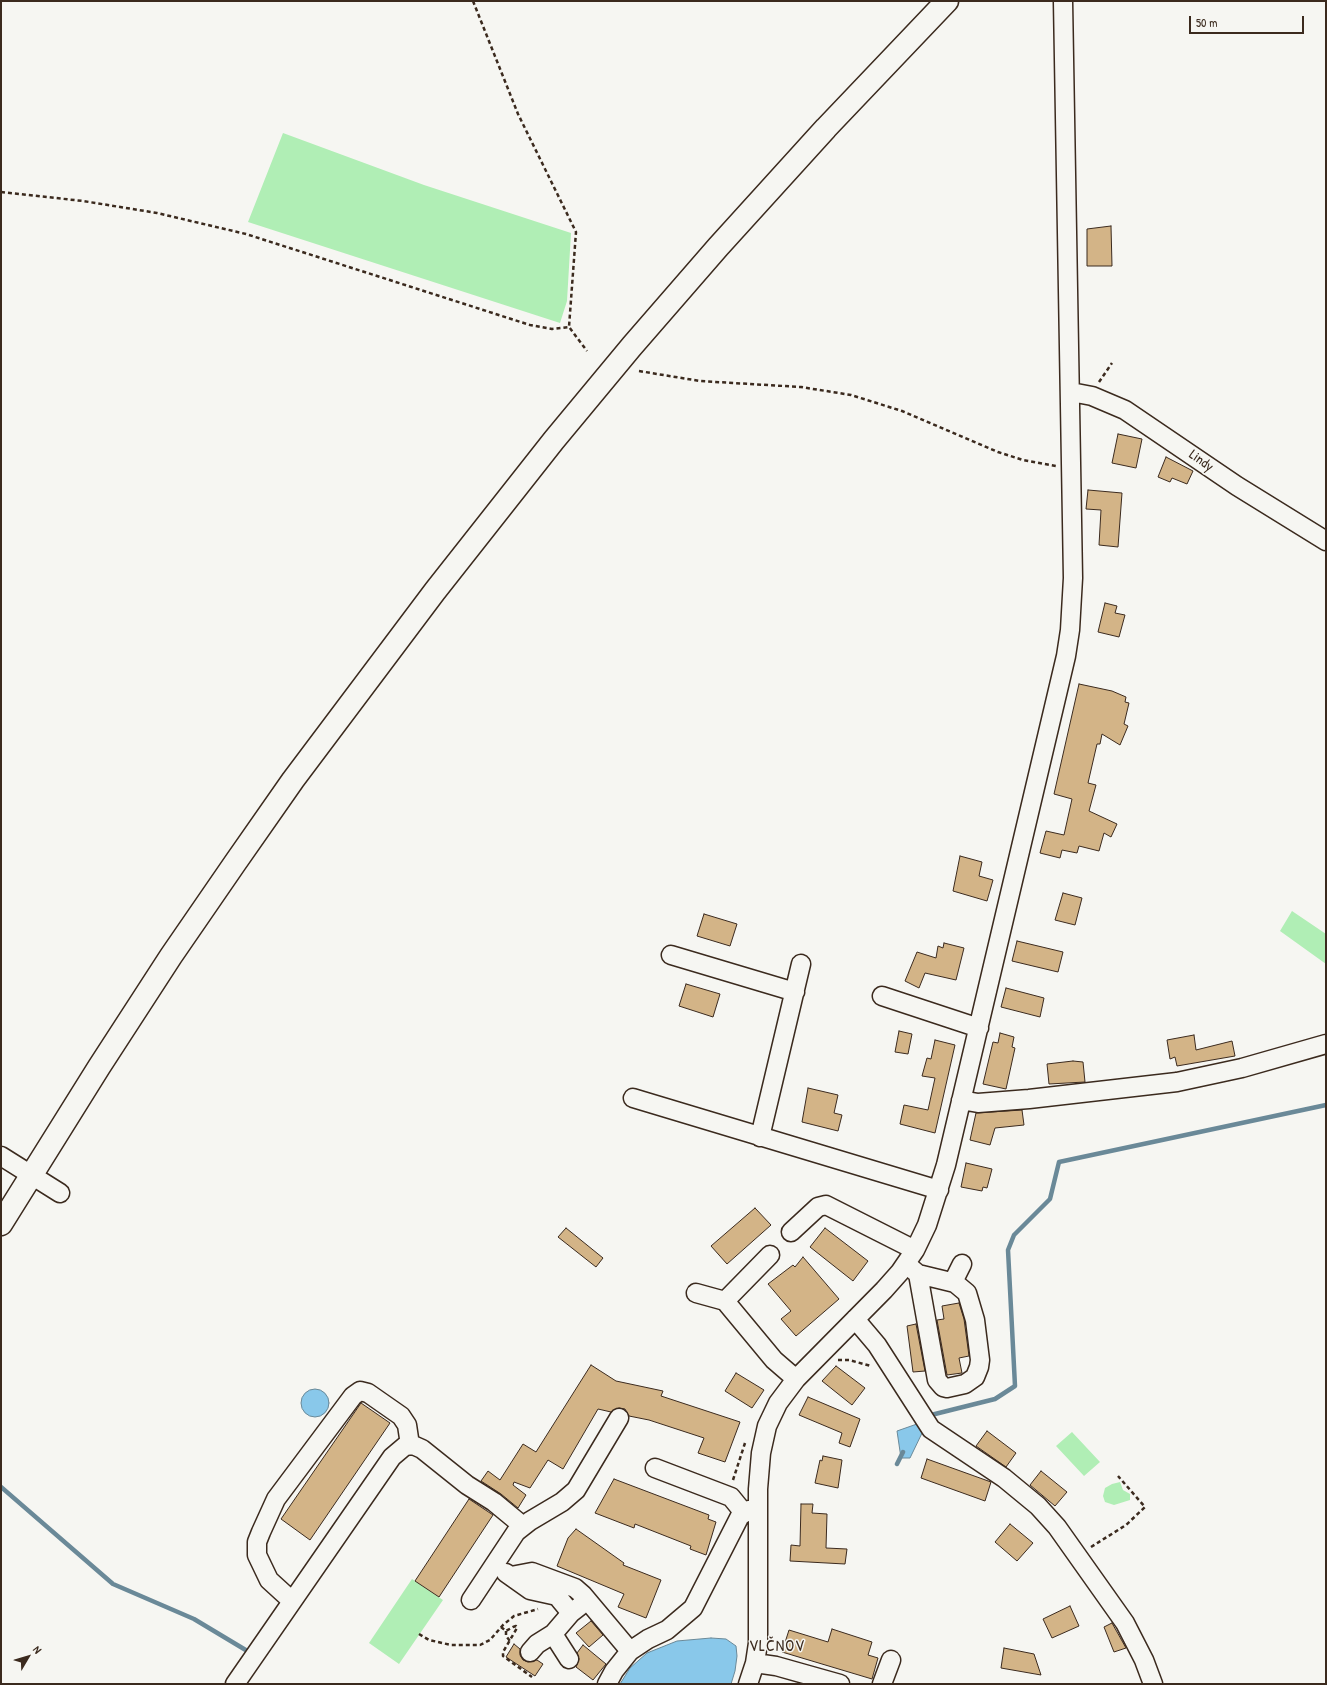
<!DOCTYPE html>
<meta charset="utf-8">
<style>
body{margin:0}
#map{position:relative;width:1327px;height:1685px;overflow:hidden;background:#f6f6f2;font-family:"Patrick Hand",sans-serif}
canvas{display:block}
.frame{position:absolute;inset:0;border:2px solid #3b2a1e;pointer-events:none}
.north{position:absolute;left:8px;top:1637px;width:40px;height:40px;-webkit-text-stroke:3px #f6f6f2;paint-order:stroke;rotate:52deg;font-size:11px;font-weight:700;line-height:16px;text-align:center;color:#3b2a1e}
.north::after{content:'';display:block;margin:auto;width:14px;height:18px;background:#3b2a1e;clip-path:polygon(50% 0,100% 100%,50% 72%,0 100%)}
.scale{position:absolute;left:1189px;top:16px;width:115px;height:18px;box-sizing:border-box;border:2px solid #3b2a1e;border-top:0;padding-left:5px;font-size:12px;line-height:14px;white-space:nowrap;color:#3b2a1e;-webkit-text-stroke:3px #f6f6f2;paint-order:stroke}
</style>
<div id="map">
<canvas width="1327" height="1685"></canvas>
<div class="frame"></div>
<div class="north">N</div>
<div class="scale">50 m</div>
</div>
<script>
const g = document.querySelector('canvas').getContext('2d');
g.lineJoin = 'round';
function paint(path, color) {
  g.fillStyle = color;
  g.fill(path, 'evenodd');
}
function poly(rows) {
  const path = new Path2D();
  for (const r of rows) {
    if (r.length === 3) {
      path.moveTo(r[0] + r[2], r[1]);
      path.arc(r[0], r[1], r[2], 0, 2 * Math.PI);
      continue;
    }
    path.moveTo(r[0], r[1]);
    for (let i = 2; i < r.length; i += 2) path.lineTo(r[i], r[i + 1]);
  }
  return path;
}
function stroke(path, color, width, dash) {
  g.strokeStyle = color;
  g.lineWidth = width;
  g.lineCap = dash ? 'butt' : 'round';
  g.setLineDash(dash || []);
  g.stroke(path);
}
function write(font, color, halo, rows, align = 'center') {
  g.font = font + ' "Patrick Hand",sans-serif';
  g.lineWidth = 3;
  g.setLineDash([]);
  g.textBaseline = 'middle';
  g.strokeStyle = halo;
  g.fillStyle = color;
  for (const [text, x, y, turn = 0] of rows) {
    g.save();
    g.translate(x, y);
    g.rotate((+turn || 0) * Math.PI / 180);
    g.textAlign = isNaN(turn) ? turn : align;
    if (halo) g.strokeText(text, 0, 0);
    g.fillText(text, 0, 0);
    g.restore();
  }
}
paint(poly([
 [283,133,424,185,571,233,567,301,560,323,248,222],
 [1292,911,1326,934,1326,964,1280,931],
 [1072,1432,1100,1462,1084,1476,1056,1446],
 [1120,1482,1123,1490,1130,1494,1130,1500,1114,1505,1105,1502,1103,1496,1105,1488,1112,1484],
 [412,1579,443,1600,399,1664,369,1643]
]), '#b0eeb5');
const water = poly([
 [315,1403,14],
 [917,1424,923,1424,924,1429,910,1458,901,1458,897,1431,917,1424],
 [711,1638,726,1639,736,1646,737,1656,735,1671,731,1684,620,1684,630,1668,647,1653,677,1641,711,1638]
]);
paint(water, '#89c8ea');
stroke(water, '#6a8998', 1);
stroke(poly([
 [928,1417,931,1415,995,1399,1015,1386,1008,1250,1014,1235,1050,1199,1059,1162,1326,1105],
 [897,1464,903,1452],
 [1,1487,113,1584,194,1619,249,1652]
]), '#6a8998', 4.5);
const building = poly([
 [1111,226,1112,266,1087,266,1087,229,1111,226],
 [1118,434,1142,439,1136,468,1112,463,1118,434],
 [1166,457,1193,471,1187,484,1172,478,1170,482,1158,477,1166,457],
 [1088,490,1122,493,1118,547,1099,545,1101,510,1086,509,1088,490],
 [1105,603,1117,606,1115,613,1125,615,1119,637,1098,632,1105,603],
 [1079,684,1112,691,1126,697,1125,702,1129,703,1124,724,1128,726,1120,745,1102,734,1100,744,1097,744,1088,783,1096,785,1089,811,1117,824,1111,837,1104,833,1099,851,1079,846,1077,853,1062,850,1060,858,1040,853,1046,831,1064,835,1072,799,1054,794,1079,684],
 [960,856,982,862,979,876,993,880,987,901,953,891,960,856],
 [1063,893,1082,898,1075,925,1055,920,1063,893],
 [704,914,737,924,730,946,697,936,704,914],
 [1017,941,1063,952,1058,972,1012,961,1017,941],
 [944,943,964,948,956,980,925,973,919,988,905,981,917,952,936,958,938,946,943,948,944,943],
 [686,984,720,994,713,1017,679,1006,686,984],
 [1006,988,1044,998,1040,1017,1001,1007,1006,988],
 [899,1031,912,1034,908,1054,895,1052,899,1031],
 [1000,1033,1014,1037,1012,1047,1015,1048,1006,1089,983,1084,993,1042,998,1043,1000,1033],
 [1194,1035,1196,1050,1232,1041,1235,1056,1177,1066,1175,1057,1170,1059,1167,1040,1194,1035],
 [935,1040,955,1045,935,1133,900,1124,904,1105,928,1110,935,1078,922,1076,927,1058,931,1059,935,1040],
 [1073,1061,1083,1062,1085,1082,1049,1084,1047,1064,1073,1061],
 [808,1088,838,1095,834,1113,842,1115,838,1131,802,1122,808,1088],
 [1022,1110,1024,1125,995,1128,990,1145,970,1140,976,1113,1022,1110],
 [966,1163,992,1169,987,1188,983,1187,982,1191,961,1187,966,1163],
 [755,1208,771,1225,727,1264,711,1246,755,1208],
 [566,1228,603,1258,596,1267,558,1237,566,1228],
 [825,1228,868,1261,853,1281,810,1247,825,1228],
 [803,1257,839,1299,796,1336,781,1319,791,1311,768,1284,793,1265,795,1267,803,1257],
 [959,1303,964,1319,969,1356,959,1358,962,1373,947,1375,937,1320,944,1319,942,1306,959,1303],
 [916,1324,925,1371,913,1372,907,1326,916,1324],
 [591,1365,616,1381,663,1391,661,1396,740,1422,725,1462,698,1453,704,1438,649,1420,629,1416,625,1409,619,1408,611,1412,598,1409,563,1469,548,1460,530,1488,514,1482,513,1485,526,1495,518,1508,501,1494,481,1481,488,1471,500,1480,523,1444,536,1452,591,1365],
 [836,1366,865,1388,852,1405,822,1381,836,1366],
 [736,1373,764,1390,752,1408,725,1391,736,1373],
 [808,1397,860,1419,850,1447,839,1443,842,1433,799,1415,808,1397],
 [361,1403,390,1423,310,1540,281,1519,361,1403],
 [987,1431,1016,1453,1006,1467,976,1446,987,1431],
 [823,1456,842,1460,838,1488,815,1483,820,1460,822,1461,823,1456],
 [927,1459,991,1482,985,1501,921,1478,927,1459],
 [1041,1471,1067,1492,1055,1506,1030,1485,1041,1471],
 [614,1479,709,1515,708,1519,716,1522,706,1555,690,1549,691,1546,635,1524,634,1528,595,1513,614,1479],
 [469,1499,493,1515,439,1597,415,1581,469,1499],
 [801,1504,813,1504,812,1513,827,1514,826,1548,847,1549,845,1564,790,1561,791,1545,800,1546,801,1504],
 [1010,1524,1033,1543,1017,1561,995,1542,1010,1524],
 [576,1529,624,1563,623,1565,661,1580,646,1618,618,1607,624,1594,557,1566,568,1538,576,1529],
 [1070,1606,1079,1626,1052,1638,1043,1619,1070,1606],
 [591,1621,603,1635,589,1647,576,1633,591,1621],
 [1112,1623,1126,1648,1114,1652,1104,1627,1112,1623],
 [832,1629,872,1642,868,1655,878,1658,872,1679,782,1652,789,1630,828,1642,832,1629],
 [514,1644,520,1649,520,1655,523,1660,528,1662,537,1660,543,1664,535,1676,506,1657,514,1644],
 [583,1645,606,1664,593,1680,576,1667,579,1659,577,1653,583,1645],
 [1004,1648,1034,1654,1041,1675,1001,1668,1004,1648]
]);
paint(building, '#d3b487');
stroke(building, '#3b2a1e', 1);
const minor = poly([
 [1071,392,1092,396,1125,410,1237,486,1326,541],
 [671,955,795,992],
 [882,996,979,1028],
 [633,1098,939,1190],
 [961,1100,978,1103,1029,1099,1177,1082,1242,1068,1326,1044],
 [760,1137,801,964],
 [1,1156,60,1193],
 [791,1232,818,1207,826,1205,915,1250],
 [906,1264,918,1274,955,1283,967,1293,975,1320,980,1360,979,1367,975,1377,965,1384,947,1388,943,1387,937,1380,918,1274],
 [953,1282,962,1264],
 [696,1293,725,1301,774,1360,796,1379],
 [725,1301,770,1255],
 [855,1319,877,1345,931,1429,1004,1478,1038,1506,1057,1527,1125,1623,1144,1660,1153,1684],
 [655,1468,731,1497,744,1513],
 [506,1573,530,1590,557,1596,571,1613],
 [511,1576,532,1572,575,1588,583,1595,630,1651],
 [471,1600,516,1532,530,1521,562,1502,576,1490,619,1418],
 [292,1601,269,1580,257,1555,257,1542,261,1532,276,1499,353,1396,360,1391,368,1393,401,1416,407,1425,410,1445],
 [553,1634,569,1659],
 [530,1652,537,1644,553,1634,571,1613,580,1606],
 [755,1663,776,1666,840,1684],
 [235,1684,392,1457,405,1446,413,1445,422,1449,467,1485,494,1502,523,1526],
 [607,1684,614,1671,630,1651,648,1639,667,1630,693,1608,740,1516,749,1510,758,1509],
 [748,1684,755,1663,758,1643,758,1489,761,1453,767,1426,778,1403,796,1379,884,1290,900,1272,915,1250,927,1225,946,1165,1066,656,1070,630,1073,578,1063,1],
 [882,1684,891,1660]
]);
const major = poly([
 [1,1224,99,1067,171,956,235,863,293,780,435,591,554,440,632,346,718,247,826,128,947,1]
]);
stroke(minor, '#3b2a1e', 21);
stroke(major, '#3b2a1e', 25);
stroke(poly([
 [473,1,518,114,576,232,569,327],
 [1,192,83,201,157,213,246,234,530,325,552,329,569,327,587,351],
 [639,371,700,381,801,387,851,395,902,411,998,452,1023,460,1056,466],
 [1099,382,1112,363],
 [838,1360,849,1360,871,1366],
 [733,1480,745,1443],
 [1091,1547,1126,1525,1145,1507,1118,1476],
 [501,1627,506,1631,513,1627,516,1626,517,1628,503,1652,503,1656,532,1677],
 [506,1631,506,1636,510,1641],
 [419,1634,429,1640,451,1645,480,1645,490,1640,503,1625,514,1616,538,1609]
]), '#3b2a1e', 2.5, [4, 3]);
stroke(minor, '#f6f6f2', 18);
stroke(major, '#f6f6f2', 22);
write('14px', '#3b2a1e', '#f6f6f2', [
 ["Lindy",1201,461,35]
]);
g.letterSpacing = '1px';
write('16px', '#3b2a1e', '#f6f6f2', [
 ["VLČNOV",777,1647]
]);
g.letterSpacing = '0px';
</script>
